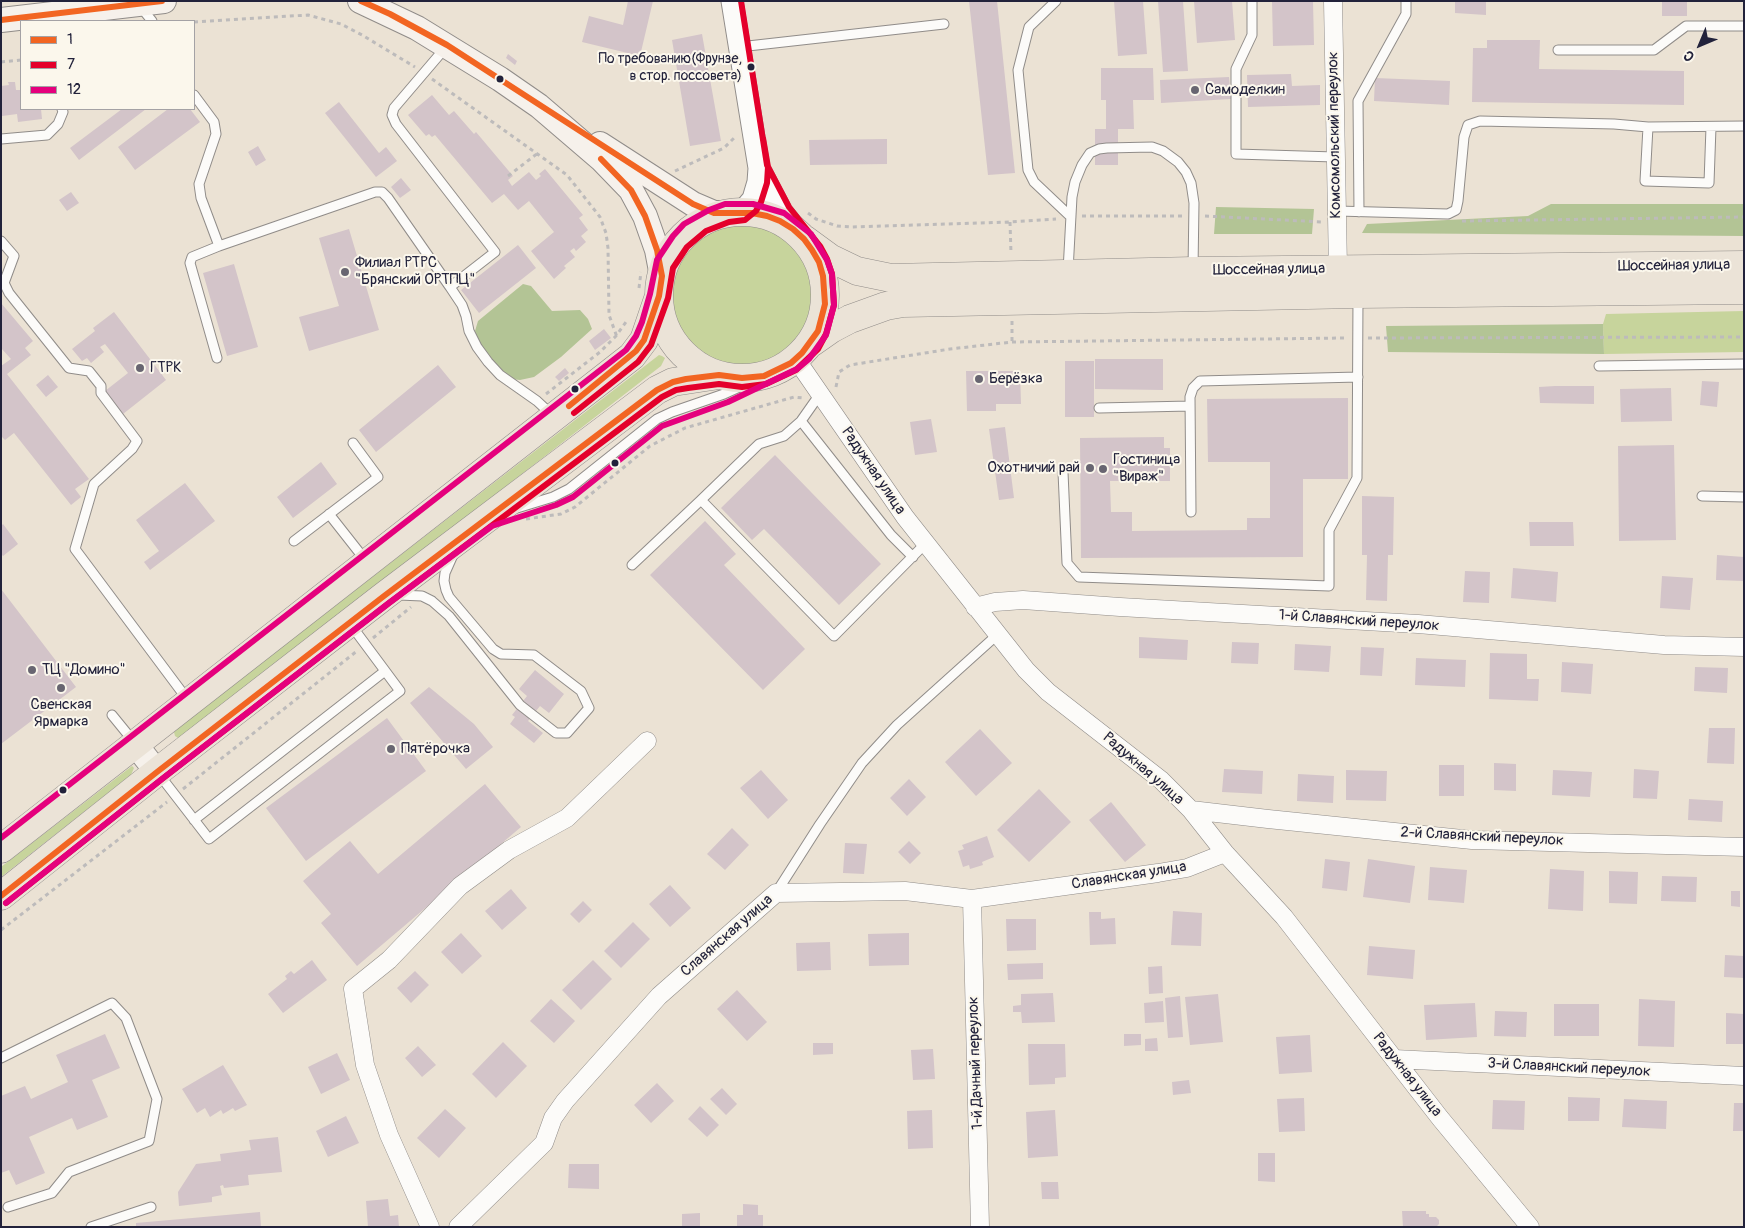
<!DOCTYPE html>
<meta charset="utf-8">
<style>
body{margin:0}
#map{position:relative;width:1745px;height:1228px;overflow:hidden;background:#ebe2d4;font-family:Pangolin,sans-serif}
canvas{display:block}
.frame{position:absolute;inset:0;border:2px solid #22223b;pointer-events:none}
.legend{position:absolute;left:20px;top:20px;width:175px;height:90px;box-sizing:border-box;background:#fbf7ec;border:1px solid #a4a2a5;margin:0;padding:6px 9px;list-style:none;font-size:15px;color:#22223b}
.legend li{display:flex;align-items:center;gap:10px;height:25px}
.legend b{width:25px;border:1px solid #a4a2a5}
.north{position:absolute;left:1675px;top:20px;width:50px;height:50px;-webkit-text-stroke:4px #fbf7ec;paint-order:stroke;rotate:225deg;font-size:14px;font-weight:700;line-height:20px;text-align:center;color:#22223b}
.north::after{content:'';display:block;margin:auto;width:18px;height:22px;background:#22223b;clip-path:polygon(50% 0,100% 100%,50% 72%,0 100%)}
</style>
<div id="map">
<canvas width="1745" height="1228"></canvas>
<div class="frame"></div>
<ul class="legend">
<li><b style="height:6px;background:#f26522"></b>1</li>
<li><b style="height:6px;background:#e4002b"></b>7</li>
<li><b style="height:6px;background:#e5007d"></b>12</li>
</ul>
<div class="north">С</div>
</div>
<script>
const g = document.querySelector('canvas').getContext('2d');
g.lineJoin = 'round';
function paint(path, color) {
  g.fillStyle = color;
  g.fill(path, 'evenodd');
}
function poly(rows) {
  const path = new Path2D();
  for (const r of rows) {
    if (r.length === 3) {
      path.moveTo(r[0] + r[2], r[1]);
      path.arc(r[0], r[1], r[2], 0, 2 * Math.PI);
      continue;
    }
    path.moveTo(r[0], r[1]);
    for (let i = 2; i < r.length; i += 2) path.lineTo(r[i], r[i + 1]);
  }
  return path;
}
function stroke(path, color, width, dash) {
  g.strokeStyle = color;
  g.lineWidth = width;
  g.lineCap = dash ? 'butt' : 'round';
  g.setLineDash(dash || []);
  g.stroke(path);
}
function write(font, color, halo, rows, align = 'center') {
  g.font = font + ' Pangolin,sans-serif';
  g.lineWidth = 4;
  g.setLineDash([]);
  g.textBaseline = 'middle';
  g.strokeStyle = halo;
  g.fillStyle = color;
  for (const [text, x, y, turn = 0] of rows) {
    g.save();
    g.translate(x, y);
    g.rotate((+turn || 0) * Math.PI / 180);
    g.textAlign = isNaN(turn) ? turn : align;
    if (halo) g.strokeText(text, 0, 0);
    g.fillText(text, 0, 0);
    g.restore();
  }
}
paint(poly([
 [741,295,72],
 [1744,311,1744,352,1604,354,1603,324,1606,314],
 [659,355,662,356,665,358,661,366,183,737,178,738,175,736,174,732,176,729],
 [132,766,134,768,131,775,1,877,1,867]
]), '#c7d49c');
paint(poly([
 [1551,204,1744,204,1744,236,1362,233,1367,224,1528,216],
 [1216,207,1314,209,1312,234,1214,234],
 [523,284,531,286,552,311,580,310,588,319,592,329,561,357,534,377,520,380,511,379,499,370,488,357,478,340,475,331,478,321],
 [1603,324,1604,354,1388,352,1386,326]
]), '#b3c495');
paint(poly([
 [628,1,653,1,640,56,582,42,589,16,623,25],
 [969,1,997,1,1015,173,988,175],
 [1114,1,1143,1,1147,54,1118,56],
 [1158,1,1183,1,1188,71,1163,72],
 [1194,1,1232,1,1235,40,1197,43],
 [1272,1,1313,1,1314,45,1273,46],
 [1455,1,1486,1,1486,15,1455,13],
 [1662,1,1687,1,1687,16,1662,16],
 [702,34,721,141,690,146,672,40],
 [1487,40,1540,40,1539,69,1684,71,1684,105,1472,102,1473,48,1487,48],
 [508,54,517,61,515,65,506,58],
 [1101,68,1153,68,1154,100,1133,100,1134,129,1118,129,1118,165,1095,165,1095,129,1106,129,1106,100,1101,100],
 [1291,74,1292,86,1320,85,1320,105,1248,107,1247,75],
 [1229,77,1231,99,1161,103,1160,80],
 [1375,78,1450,81,1449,105,1374,101],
 [8,82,15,82,16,90,21,90,21,109,41,109,42,119,18,122,17,114,2,116,1,86,9,85],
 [432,95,449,115,454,111,474,134,476,132,513,176,508,180,512,186,529,172,536,180,541,176,539,174,545,169,583,215,579,218,588,230,581,236,586,242,576,251,574,248,570,251,575,257,564,266,566,268,554,279,531,251,554,232,529,201,518,210,504,194,492,203,435,135,432,137,429,134,426,136,408,115],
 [339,102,379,153,386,147,397,161,376,177,325,113],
 [122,109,146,109,79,160,70,148],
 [168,109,190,109,200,122,135,170,118,147],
 [887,139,887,164,810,165,809,140],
 [258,146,266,160,256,166,248,152],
 [401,178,411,190,400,198,391,187],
 [71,192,79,203,67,211,59,200],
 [349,229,379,330,309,351,299,317,339,306,319,238],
 [518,245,536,268,479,313,461,290],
 [234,264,258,347,227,356,203,273],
 [1,303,33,341,25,348,31,355,7,374,89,479,75,489,81,497,71,505,14,433,5,440,1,436,1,366,11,359,1,348],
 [114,312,166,380,123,414,105,391,128,373,105,344,100,347,104,352,91,363,87,358,82,361,72,349,95,331,93,328],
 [604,329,611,338,595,350,589,341],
 [1095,359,1163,359,1163,390,1095,389],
 [1065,361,1094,361,1094,417,1065,417],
 [438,365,456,387,376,452,359,430],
 [565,368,569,373,559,381,555,377],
 [966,371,1020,371,1021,404,996,404,996,411,967,411],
 [48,375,58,387,46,397,36,385],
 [1702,381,1719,382,1717,407,1700,405],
 [1555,386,1594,386,1594,404,1540,403,1539,387],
 [1671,388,1672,421,1621,422,1620,389],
 [1348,398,1348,479,1303,479,1303,557,1081,558,1080,438,1164,437,1164,448,1170,448,1170,481,1110,481,1111,512,1132,512,1132,531,1247,530,1247,518,1270,518,1270,462,1208,462,1207,399],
 [931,419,937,452,915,455,910,422],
 [1005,427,1014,498,999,500,989,429],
 [1674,445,1676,540,1619,541,1618,446],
 [775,455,881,564,839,605,764,529,752,540,721,508],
 [321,462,337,484,293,518,277,497],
 [185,483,215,521,150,570,144,562,159,551,136,520],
 [1362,496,1394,497,1393,555,1388,555,1387,601,1366,600,1367,555,1362,555],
 [705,521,736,554,724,565,805,649,763,690,650,575],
 [1529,522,1573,522,1574,546,1530,546],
 [3,524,18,544,3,556,1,554,1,526],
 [1717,555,1744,557,1744,581,1716,580],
 [1513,568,1558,572,1556,602,1511,598],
 [1465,571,1490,572,1489,603,1463,602],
 [1662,576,1693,578,1690,610,1660,608],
 [1,589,76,687,1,744],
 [1139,637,1188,640,1187,660,1139,658],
 [1232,642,1259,643,1258,664,1231,663],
 [1295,644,1331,646,1329,672,1294,670],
 [1361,647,1384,648,1382,676,1360,675],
 [1490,653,1527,654,1527,679,1539,679,1538,701,1489,699],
 [1416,658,1466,660,1465,687,1415,685],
 [1562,662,1593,664,1591,694,1561,692],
 [1695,667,1728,668,1727,693,1694,691],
 [535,670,564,694,549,713,540,706,528,721,543,733,534,743,510,724,515,717,512,715,527,696,519,689],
 [429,687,474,724,493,747,466,769,410,703],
 [387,718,426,771,306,861,266,808],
 [1709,728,1735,728,1734,764,1707,763],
 [980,729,1012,763,976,796,945,762],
 [1494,763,1516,764,1516,791,1494,790],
 [1439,765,1464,765,1464,796,1439,796],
 [1224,769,1263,771,1262,794,1222,792],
 [1634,769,1659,771,1657,799,1633,798],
 [761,770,788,800,768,819,740,788],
 [1346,770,1387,771,1386,801,1346,800],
 [1553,770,1592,772,1590,797,1552,795],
 [1298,774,1334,776,1333,803,1297,801],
 [909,779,926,797,907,816,890,798],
 [485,784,521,827,357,966,321,923,331,914,303,881,350,841,378,874],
 [1039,789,1071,822,1029,862,997,830],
 [1689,799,1723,801,1722,822,1688,820],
 [1111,802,1146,845,1125,862,1089,820],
 [732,828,749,845,725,870,707,854],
 [987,836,994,857,982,862,983,865,970,869,969,865,963,867,958,851,964,849,962,845],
 [909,841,921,853,910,864,898,852],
 [845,843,867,844,864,874,843,873],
 [1325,859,1350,862,1347,891,1322,888],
 [1368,859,1415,866,1410,903,1363,897],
 [1430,867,1467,870,1464,903,1428,900],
 [1550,869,1584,871,1583,911,1548,909],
 [1609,871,1638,872,1637,904,1609,903],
 [1662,876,1697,877,1696,902,1661,901],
 [670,885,691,908,670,927,649,904],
 [511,889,527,908,502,930,485,911],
 [1731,891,1740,891,1740,907,1731,906],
 [583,901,592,910,579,923,570,914],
 [1173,911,1202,913,1201,946,1171,945],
 [1089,912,1101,912,1101,919,1115,918,1116,944,1090,945],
 [1006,919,1036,919,1036,950,1007,951],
 [633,922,650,939,621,968,604,951],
 [461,933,482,956,462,974,441,952],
 [909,933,909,965,869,966,868,934],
 [830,942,831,970,797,971,796,943],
 [1369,946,1415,950,1413,979,1367,975],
 [1725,955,1744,956,1744,978,1724,977],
 [312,960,327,980,283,1013,268,994,287,979,285,976,291,971,294,974],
 [593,960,612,979,581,1010,562,990],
 [1043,963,1043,979,1008,980,1007,964],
 [1162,966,1163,993,1149,994,1148,967],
 [415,971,429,985,411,1003,397,988],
 [737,990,767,1022,747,1041,717,1009],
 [1053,993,1055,1022,1022,1023,1021,1012,1013,1012,1013,1006,1021,1005,1021,994],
 [1218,994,1223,1042,1190,1045,1185,997],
 [1180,996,1183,1037,1168,1038,1165,998],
 [551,999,575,1021,554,1043,530,1021],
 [1639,999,1675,1001,1674,1047,1638,1046],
 [1163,1001,1164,1022,1145,1023,1144,1003],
 [1475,1003,1477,1037,1426,1040,1424,1005],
 [1554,1004,1599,1004,1599,1036,1554,1036],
 [1495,1011,1527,1012,1526,1037,1494,1036],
 [1726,1013,1744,1014,1744,1044,1726,1044],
 [105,1034,120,1068,92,1080,108,1117,77,1130,72,1118,29,1137,45,1173,16,1185,9,1170,1,1173,1,1096,25,1086,31,1099,68,1082,56,1055],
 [1124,1034,1141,1034,1141,1045,1124,1046],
 [1310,1035,1312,1072,1279,1074,1276,1037],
 [1157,1038,1158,1051,1145,1051,1145,1039],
 [503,1042,527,1066,496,1098,472,1074],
 [813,1043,833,1043,833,1054,813,1055],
 [1028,1044,1065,1044,1066,1077,1055,1078,1055,1084,1029,1085],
 [418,1046,436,1065,422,1077,405,1058],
 [933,1049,935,1079,913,1080,911,1050],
 [337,1053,350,1080,321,1094,308,1067],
 [223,1065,247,1105,235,1111,233,1108,223,1114,221,1110,210,1117,205,1108,197,1113,182,1089],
 [1189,1080,1191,1093,1173,1095,1172,1082],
 [657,1083,674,1101,651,1123,634,1105],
 [722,1088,737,1104,726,1115,710,1099],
 [1568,1097,1600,1098,1599,1121,1568,1121],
 [1304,1098,1305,1131,1279,1132,1277,1099],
 [1624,1099,1667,1101,1666,1129,1622,1127],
 [1493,1100,1525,1101,1524,1130,1492,1129],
 [1734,1103,1744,1103,1744,1131,1733,1131],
 [700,1106,719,1125,707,1137,688,1119],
 [445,1109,466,1128,439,1158,417,1138],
 [932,1110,933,1148,908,1149,907,1111],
 [1055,1110,1058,1156,1028,1158,1026,1112],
 [346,1116,359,1143,328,1157,316,1131],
 [278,1137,282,1172,248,1175,249,1185,224,1188,223,1185,220,1186,222,1195,212,1197,212,1202,179,1206,178,1192,196,1164,221,1161,220,1154,251,1150,249,1140],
 [1258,1153,1275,1153,1275,1182,1258,1181],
 [569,1164,599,1164,599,1189,568,1188],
 [1041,1182,1058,1182,1059,1199,1042,1199],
 [388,1199,390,1216,398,1215,399,1227,368,1227,366,1201],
 [743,1204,758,1205,758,1215,763,1215,763,1227,737,1227,737,1215,743,1215],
 [1402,1211,1426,1211,1426,1214,1429,1214,1429,1217,1436,1217,1439,1220,1439,1224,1436,1227,1403,1227],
 [260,1212,261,1227,136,1227,136,1223],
 [700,1213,700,1227,682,1227,682,1214]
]), '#d3c4c9');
const service = poly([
 [1056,1,1029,27,1018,70,1028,170,1034,182,1071,217],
 [1252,1,1252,35,1236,69,1236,154,1335,157],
 [140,6,152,21],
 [446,47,394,108,392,115,396,124,495,252,450,287,462,305,466,316,469,331,477,347,488,362,500,375,537,401,552,415],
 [739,47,944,24],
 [1558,50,1654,50,1686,26,1744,26],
 [194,95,214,122,216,134,199,184,201,198,219,246,375,192,382,192,388,198,450,287],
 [1648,127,1645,181,1709,183,1711,127],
 [1,139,47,135,58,124,63,112,62,109],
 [1337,211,1448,214,1456,210,1458,201,1464,137,1468,125,1480,121,1614,124,1648,127,1744,126],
 [1359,212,1358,101,1406,14,1406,1],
 [1,241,14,256,4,283,9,293,69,368,89,371,101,386,101,393,137,441,132,449,94,484,75,549,187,699],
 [1068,271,1072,197,1075,182,1082,165,1090,153,1099,149,1107,148,1152,147,1163,151,1178,162,1186,172,1191,183,1194,203,1193,269],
 [217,358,190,263,192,257,219,246],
 [1599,366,1744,364],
 [820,394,801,421,784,436,759,444,701,500,834,636,925,544],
 [1099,408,1190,406],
 [801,421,891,535,913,557],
 [1063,472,1067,563,1079,577,1329,586,1329,530,1357,478,1358,298],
 [1702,496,1744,497],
 [517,508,553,497,569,489,657,419,672,412,724,394,764,376],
 [1191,512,1190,397,1193,388,1200,381,1358,377],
 [329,514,366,561],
 [294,541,378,477,353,443],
 [632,565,701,500],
 [399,595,422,596,432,601,449,616,520,705,556,733,567,733,589,708,581,691,534,655,501,654,493,649,449,597,446,590,444,581,445,573,453,555],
 [112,715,134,742],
 [158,773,209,839,400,691,351,625],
 [194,820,385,671],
 [776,893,820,824,862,763,897,725,997,635],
 [1,1058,112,1003,126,1018,157,1099,149,1141,69,1172,52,1193,8,1207],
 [91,1227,151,1207]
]);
const minor = poly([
 [1333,1,1338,269],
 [796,359,905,517,1026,670,1048,692,1161,780,1191,810,1225,853,1284,917,1440,1118,1530,1227],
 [975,607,995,602,1023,600,1120,607,1418,624,1664,645,1744,647],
 [1191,810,1268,819,1472,840,1744,847],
 [972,899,980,1227],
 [1394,1059,1744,1076],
 [430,1227,389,1135,365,1065,353,989,389,960,460,886,509,850,567,818,647,741],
 [458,1227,544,1143,553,1118,565,1101,659,996,776,893,905,891,972,899,1158,873,1187,868,1225,853]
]);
const tertiary = poly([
 [732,1,759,168,758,182,753,199,742,212],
 [759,168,782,212,804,239]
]);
const secondary = poly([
 [360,1,417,28,500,79,539,106,602,160,631,190,645,216,657,250,662,276],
 [1,20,164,1],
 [600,144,693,204,714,213,727,213],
 [135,744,157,772]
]);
const primary = poly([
 [742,295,83],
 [804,239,830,258,857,271,891,278,1193,271,1744,265],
 [811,343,831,329,850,319,886,306,903,303,1357,294,1744,290],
 [1,849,632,356,644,340,659,296],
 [1,896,157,772,384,596,657,390,673,382,719,375]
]);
stroke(service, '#908c89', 11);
stroke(minor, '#908c89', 19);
stroke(tertiary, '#908c89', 23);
stroke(secondary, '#908c89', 26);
stroke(primary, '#908c89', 29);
stroke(poly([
 [194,22,308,15,341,24,362,35,415,67],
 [1,62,21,60],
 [432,79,567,175,600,217,606,233,608,248,609,315,617,337],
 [675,171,724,148,736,136],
 [508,176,538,153],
 [808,213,816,219,837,226,852,227,1010,222,1056,219],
 [1082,216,1183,216],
 [1205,216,1323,222],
 [1462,221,1744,217],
 [1010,222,1011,254],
 [639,288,641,272],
 [1368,338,1744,337],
 [1012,341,1012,320],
 [836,387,839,372,850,365,950,349,1012,342,1346,338],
 [546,394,600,352,616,336,626,322],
 [526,519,561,514,575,507,650,446,685,428,794,397,803,398],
 [373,638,411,607],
 [183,789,357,651],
 [1,930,167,802]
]), '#bdbbbb', 3, [4, 4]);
stroke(service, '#fcfbf9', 9);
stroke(minor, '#fcfbf9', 18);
stroke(tertiary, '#fcfbf9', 21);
stroke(secondary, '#f6f1eb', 24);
stroke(primary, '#ebe3d7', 28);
stroke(poly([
 [1,20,162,1],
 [569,406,636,351,644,340,659,296,662,276,657,250,645,216,631,190,601,159],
 [1,896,157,772,384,596,657,390,673,382,686,379,719,375,742,378,764,376,791,363,802,353,818,331,825,304,823,276,819,262,812,250,804,239,793,229,780,221,767,216,752,213,714,213,693,204,447,45,390,14,361,1]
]), '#f26522', 6);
stroke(poly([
 [574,413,638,362,651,345,668,298,673,268,687,247,706,231,729,222,745,220,756,211,761,202,767,183,768,167,763,138],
 [6,903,162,779,389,603,662,397,676,390,688,388,719,384,742,387,766,384,796,370,818,349,826,334,834,305,832,274,827,259,820,246,789,207,767,165,741,1]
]), '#e4002b', 6);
stroke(poly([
 [1,838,626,350,636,336,642,322,650,294,657,260,673,236,684,224,709,210,725,204,753,204,784,213,811,234,827,260,832,274,834,305,826,335,809,359,797,369,728,402,662,426,573,497,556,505,492,526,389,603,162,779,6,903]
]), '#e5007d', 6);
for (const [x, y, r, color] of [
 [751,67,4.5,"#22223b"],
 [500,79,4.5,"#22223b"],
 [1195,90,5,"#686571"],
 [345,272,5,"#686571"],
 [140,368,5,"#686571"],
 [979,379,5,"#686571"],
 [575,389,4.5,"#22223b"],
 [615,463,4.5,"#22223b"],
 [1090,468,5,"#686571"],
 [1103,469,5,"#686571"],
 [32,670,5,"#686571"],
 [61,688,5,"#686571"],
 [391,749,5,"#686571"],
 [63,790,4.5,"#22223b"]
]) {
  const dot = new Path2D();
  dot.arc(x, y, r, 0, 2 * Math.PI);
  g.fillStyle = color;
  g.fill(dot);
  stroke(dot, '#fbf7ec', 2);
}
write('14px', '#22223b', '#fbf7ec', [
 ["По требованию(Фрунзе,",742,59],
 ["в стор. поссовета)",742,76]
], 'right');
write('15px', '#22223b', '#fbf7ec', [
 ["Самоделкин",1205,90],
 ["Филиал РТРС",355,263],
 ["\"Брянский ОРТПЦ\"",355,280],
 ["ГТРК",150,368],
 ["Берёзка",989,379],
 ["Гостиница",1113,460],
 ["\"Вираж\"",1113,477],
 ["Охотничий рай",1080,468,"right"],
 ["ТЦ \"Домино\"",42,670],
 ["Свенская",61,705,"center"],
 ["Ярмарка",61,722,"center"],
 ["Пятёрочка",401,749]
], 'left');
write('15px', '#22223b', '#fbf7ec', [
 ["Комсомольский переулок",1335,135,-91],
 ["Шоссейная улица",1674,266,-1],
 ["Шоссейная улица",1269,270,-1],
 ["Радужная улица",873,471,56],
 ["1-й Славянский переулок",1359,621,4],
 ["Радужная улица",1143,769,41],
 ["2-й Славянский переулок",1482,837,3],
 ["Славянская улица",1129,876,-9],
 ["Славянская улица",727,936,-41],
 ["1-й Дачный переулок",976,1063,-92],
 ["3-й Славянский переулок",1569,1068,3],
 ["Радужная улица",1407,1075,52]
]);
</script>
